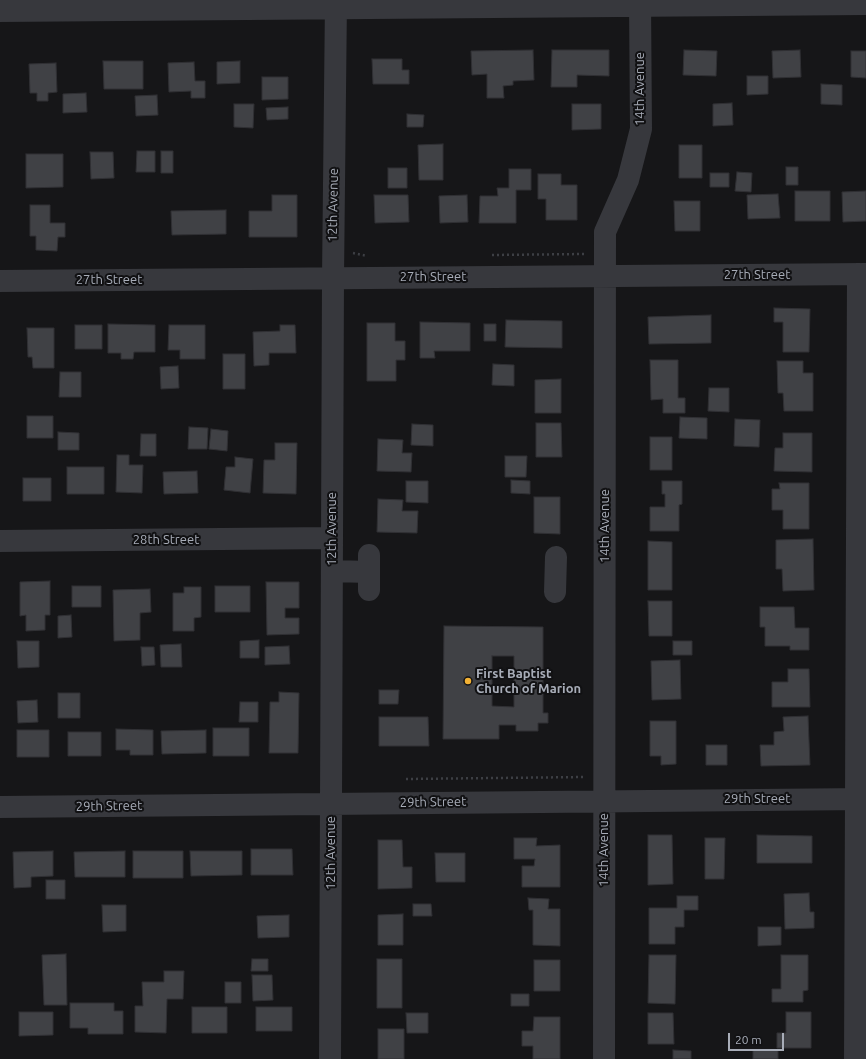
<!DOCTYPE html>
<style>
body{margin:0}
#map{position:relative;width:866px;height:1059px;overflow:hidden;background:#161618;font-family:Ubuntu,sans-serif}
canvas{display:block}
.scale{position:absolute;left:728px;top:1033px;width:56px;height:18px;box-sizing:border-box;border:2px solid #a8adb8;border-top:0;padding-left:5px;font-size:12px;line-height:14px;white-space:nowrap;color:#a8adb8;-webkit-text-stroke:3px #111113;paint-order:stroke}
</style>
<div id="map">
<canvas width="866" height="1059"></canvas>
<div class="scale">20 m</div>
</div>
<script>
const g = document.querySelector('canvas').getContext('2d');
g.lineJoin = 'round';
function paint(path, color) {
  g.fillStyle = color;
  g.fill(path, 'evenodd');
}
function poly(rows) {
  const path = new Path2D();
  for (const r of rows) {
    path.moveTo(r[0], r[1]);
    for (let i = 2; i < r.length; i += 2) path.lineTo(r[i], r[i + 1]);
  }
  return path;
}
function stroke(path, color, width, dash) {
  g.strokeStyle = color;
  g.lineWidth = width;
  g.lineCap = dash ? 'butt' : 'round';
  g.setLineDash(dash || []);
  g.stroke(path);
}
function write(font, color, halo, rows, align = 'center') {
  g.font = font + ' Ubuntu,sans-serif';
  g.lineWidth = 4;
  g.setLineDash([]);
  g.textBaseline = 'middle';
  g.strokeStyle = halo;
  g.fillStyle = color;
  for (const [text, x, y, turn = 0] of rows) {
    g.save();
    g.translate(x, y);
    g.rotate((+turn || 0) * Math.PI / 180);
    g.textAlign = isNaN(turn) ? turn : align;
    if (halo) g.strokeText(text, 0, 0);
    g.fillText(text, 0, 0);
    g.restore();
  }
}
const building = poly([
 [533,50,534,80,513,81,513,85,503,86,504,98,487,98,487,74,472,75,471,51,533,50],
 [552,50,609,50,609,76,577,75,577,87,551,87,552,50],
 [684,50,717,51,716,76,683,75,684,50],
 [800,50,801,77,773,78,772,51,800,50],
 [851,51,866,51,866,78,851,77,851,51],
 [372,59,402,59,402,70,409,70,409,84,373,84,372,59],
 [103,61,143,61,143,89,104,89,103,61],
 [240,61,240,83,217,84,217,62,240,61],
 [194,62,195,81,205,81,205,98,191,98,191,91,169,92,168,63,194,62],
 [56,63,57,92,48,93,48,101,37,101,37,93,30,93,29,64,56,63],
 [747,76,768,76,768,94,747,95,747,76],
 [262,77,288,77,288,99,262,100,262,77],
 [821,84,842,85,842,105,821,104,821,84],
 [86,93,87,112,63,113,63,94,86,93],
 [157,95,158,115,136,116,135,96,157,95],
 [732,103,733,125,713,126,713,104,732,103],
 [234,104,254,104,253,128,234,127,234,104],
 [572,104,601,104,601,129,572,130,572,104],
 [288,107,288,119,267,120,266,108,288,107],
 [407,114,424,115,423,127,407,127,407,114],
 [443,144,443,180,419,180,418,145,443,144],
 [679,145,702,145,702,178,679,178,679,145],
 [137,151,155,151,155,172,136,172,137,151],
 [161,151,173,151,173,173,161,173,161,151],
 [90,152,113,152,114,178,91,179,90,152],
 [26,154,63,154,63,187,26,188,26,154],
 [786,167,798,167,798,185,786,185,786,167],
 [388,168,407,168,407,188,388,188,388,168],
 [509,169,531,169,531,190,516,190,516,223,479,223,480,196,498,196,497,188,509,188,509,169],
 [737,172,752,173,751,192,735,191,737,172],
 [710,173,729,173,729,187,710,187,710,173],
 [538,174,561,174,561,185,577,185,577,220,546,220,546,199,538,199,538,174],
 [795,191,830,191,830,221,795,221,795,191],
 [866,191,866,221,843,222,842,192,866,191],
 [778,194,780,218,748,219,747,195,778,194],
 [272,195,297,195,297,237,249,237,249,211,272,211,272,195],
 [374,195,408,195,409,222,375,223,374,195],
 [467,195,468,222,440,223,439,196,467,195],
 [674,201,700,201,700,231,675,231,674,201],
 [30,205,50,205,50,223,65,223,65,237,58,237,57,251,36,250,36,236,30,236,30,205],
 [226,210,226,234,172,235,171,211,226,210],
 [774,308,810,309,809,352,783,352,783,322,774,322,774,308],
 [711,315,711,343,649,344,648,317,711,315],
 [506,320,562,321,562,348,505,347,506,320],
 [420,322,470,323,470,351,434,351,435,358,420,358,420,322],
 [367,323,395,323,395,341,405,341,405,360,396,360,396,381,367,381,367,323],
 [108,324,155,325,155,352,134,352,133,359,121,359,121,353,108,353,108,324],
 [484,324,496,324,496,341,484,341,484,324],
 [75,325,102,325,102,349,75,349,75,325],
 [169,325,205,325,205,359,180,359,180,350,168,350,169,325],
 [280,325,295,325,296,353,269,353,269,365,254,366,253,332,280,331,280,325],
 [27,328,54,328,54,368,33,368,32,357,28,357,27,328],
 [223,354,245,354,245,389,223,389,223,354],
 [650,360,678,360,678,398,685,398,685,413,663,413,663,399,651,400,650,360],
 [777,361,803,361,803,373,813,373,813,411,784,411,783,393,778,393,777,361],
 [493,364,514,365,514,386,492,385,493,364],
 [178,366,179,388,161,389,160,367,178,366],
 [60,372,81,372,81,397,59,397,60,372],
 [561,379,561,413,535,413,535,380,561,379],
 [709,388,729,388,729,412,708,411,709,388],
 [27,416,53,416,53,438,27,438,27,416],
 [680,417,707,418,707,439,679,438,680,417],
 [735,419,760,420,759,447,734,446,735,419],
 [536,423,561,423,562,457,536,457,536,423],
 [412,424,433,425,433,446,411,445,412,424],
 [189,427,208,428,207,449,188,449,189,427],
 [211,429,228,431,227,451,209,449,211,429],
 [58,432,79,433,79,450,58,450,58,432],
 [783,433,812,433,812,472,774,471,775,448,783,448,783,433],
 [141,434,156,434,156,456,140,456,141,434],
 [650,437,672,437,672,470,650,470,650,437],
 [378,439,403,440,402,453,412,453,411,472,377,471,378,439],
 [275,443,297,443,296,494,263,493,264,460,275,460,275,443],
 [117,455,129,455,129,465,143,465,142,493,116,492,117,455],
 [505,456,527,456,526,477,505,477,505,456],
 [235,457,253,459,250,493,224,490,226,467,235,467,235,457],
 [67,467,104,467,104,494,67,494,67,467],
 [197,471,198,493,164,494,163,472,197,471],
 [23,478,51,478,51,501,23,501,23,478],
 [511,480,530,481,530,494,511,493,511,480],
 [406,481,428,481,428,503,406,502,406,481],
 [662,481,682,481,682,504,679,505,679,531,650,531,650,507,665,507,665,494,662,494,662,481],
 [779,483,809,483,809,529,783,529,783,510,772,510,772,489,780,489,779,483],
 [534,497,560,497,560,534,534,533,534,497],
 [378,499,403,500,402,511,418,511,417,533,377,532,378,499],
 [813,539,814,590,783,591,782,569,776,569,776,540,813,539],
 [648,541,672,542,672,590,648,590,648,541],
 [50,581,50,615,45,615,45,630,26,631,26,615,20,616,20,582,50,581],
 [266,582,299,582,299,608,285,608,285,618,299,618,299,634,267,635,266,582],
 [72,586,101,586,101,607,72,607,72,586],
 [215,586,250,586,250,612,215,612,215,586],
 [184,587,201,587,201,617,194,618,194,631,173,631,173,593,184,593,184,587],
 [150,589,151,612,140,613,140,640,114,641,113,590,150,589],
 [648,601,672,601,672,636,649,636,648,601],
 [760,607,794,607,795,628,809,628,809,650,790,650,790,646,765,646,765,627,760,627,760,607],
 [71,615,72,637,58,638,58,616,71,615],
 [444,626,543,627,543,713,548,713,548,723,538,723,538,731,516,731,516,725,499,725,499,739,443,739,444,626],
 [492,656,514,656,514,707,492,706,492,656],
 [259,640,259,658,240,658,240,641,259,640],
 [17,641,39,641,39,667,18,668,17,641],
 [673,641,692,641,692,655,673,655,673,641],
 [181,644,182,667,161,667,160,645,181,644],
 [289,646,290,664,265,665,265,647,289,646],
 [141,647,154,647,155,665,142,666,141,647],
 [680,660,681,699,652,700,651,661,680,660],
 [788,669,809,669,810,707,772,707,772,682,788,682,788,669],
 [379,690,399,690,398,704,379,704,379,690],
 [279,692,299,693,298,753,269,753,270,702,279,702,279,692],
 [58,693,80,693,80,718,58,718,58,693],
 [37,700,38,722,18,723,17,701,37,700],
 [240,702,258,702,258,722,239,722,240,702],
 [808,716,810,765,761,766,760,745,774,745,774,732,784,731,783,717,808,716],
 [379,717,428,717,429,746,379,746,379,717],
 [650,721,676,721,676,764,661,765,661,756,650,756,650,721],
 [213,728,249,728,249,756,213,756,213,728],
 [116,729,153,730,153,755,130,755,130,750,116,750,116,729],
 [17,730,49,730,49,757,17,757,17,730],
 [206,730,206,753,162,754,161,731,206,730],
 [68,732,101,732,101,756,68,756,68,732],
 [706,745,727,745,727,765,706,765,706,745],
 [648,835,672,835,673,884,648,885,648,835],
 [757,835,812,836,812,863,757,863,757,835],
 [514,838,537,838,536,846,560,845,560,887,522,887,522,866,534,866,535,859,514,859,514,838],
 [705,838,725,838,724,879,705,879,705,838],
 [378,840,402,840,403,867,412,867,412,888,378,889,378,840],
 [251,849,292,849,293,875,251,875,251,849],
 [53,851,53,876,31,877,31,887,14,888,13,852,53,851],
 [125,851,125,877,75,877,74,852,125,851],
 [133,851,183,851,183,878,133,878,133,851],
 [190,851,242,851,242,875,191,876,190,851],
 [435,853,465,853,465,882,436,882,435,853],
 [46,880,65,880,65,899,46,899,46,880],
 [809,893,810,912,814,912,814,928,785,929,784,894,809,893],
 [677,896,698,896,698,910,684,910,684,927,675,927,675,944,649,944,649,908,677,908,677,896],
 [528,898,549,899,548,909,560,909,560,946,533,945,533,910,529,910,528,898],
 [413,904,431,904,432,916,413,916,413,904],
 [102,905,126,905,126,931,103,932,102,905],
 [403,914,403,945,378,945,378,915,403,914],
 [289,915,289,937,258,938,257,916,289,915],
 [758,927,781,927,781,945,758,946,758,927],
 [66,954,67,1005,44,1005,42,955,66,954],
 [649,955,676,955,675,1004,648,1003,649,955],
 [781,955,808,955,808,990,803,991,803,1002,772,1002,772,989,781,989,781,955],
 [252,959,268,959,268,971,251,971,252,959],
 [377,959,402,959,402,1008,377,1008,377,959],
 [534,960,560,960,560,991,534,991,534,960],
 [164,971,184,971,183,999,167,999,166,1033,135,1032,135,1006,143,1006,142,982,164,982,164,971],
 [252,975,272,975,273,1000,253,1001,252,975],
 [225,982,241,982,241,1003,225,1003,225,982],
 [511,994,529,994,529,1006,511,1006,511,994],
 [70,1003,114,1003,114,1011,123,1011,123,1034,88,1034,88,1028,70,1028,70,1003],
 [192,1007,227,1007,227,1033,192,1033,192,1007],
 [256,1007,292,1007,292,1031,256,1031,256,1007],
 [19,1012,53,1012,53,1035,19,1036,19,1012],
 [786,1012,811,1012,811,1048,777,1048,777,1033,786,1033,786,1012],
 [406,1013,428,1013,428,1033,407,1033,406,1013],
 [648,1013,673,1013,674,1044,648,1044,648,1013],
 [534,1017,560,1017,560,1059,533,1059,533,1046,522,1046,522,1031,533,1031,534,1017],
 [378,1029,404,1029,404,1059,378,1059,378,1029],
 [673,1050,691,1051,691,1059,673,1059,673,1050],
 [753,1050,778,1050,778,1059,753,1059,753,1050]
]);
paint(building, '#404145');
stroke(building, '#303034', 1);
stroke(poly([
 [353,253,367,256],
 [492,255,585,254],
 [406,779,586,777]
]), '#3d3f44', 2.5, [2, 3]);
stroke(poly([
 [0,11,866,4],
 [0,281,866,274],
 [0,541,332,538],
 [332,571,369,572],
 [369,590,369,555],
 [555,592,556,557],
 [0,807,866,799],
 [330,1059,333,278,336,0],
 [604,1059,605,232,628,180,641,129,640,0],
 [855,1059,858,274]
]), '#37383d', 22);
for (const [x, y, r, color] of [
 [468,681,4,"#f2b134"]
]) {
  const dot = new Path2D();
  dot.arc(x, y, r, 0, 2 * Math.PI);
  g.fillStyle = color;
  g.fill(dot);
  stroke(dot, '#111113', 1.5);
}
write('13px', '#a8adb8', '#111113', [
 ["14th Avenue",640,89,-90],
 ["12th Avenue",333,205,-89],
 ["27th Street",757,275],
 ["27th Street",433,277],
 ["27th Street",109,280],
 ["14th Avenue",605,526,-90],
 ["12th Avenue",332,529,-90],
 ["28th Street",166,540],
 ["29th Street",757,799],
 ["29th Street",433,802,-1],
 ["29th Street",109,806,-1],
 ["14th Avenue",604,850,-90],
 ["12th Avenue",331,853,-90]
]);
write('bold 13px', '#a8adb8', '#111113', [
 ["First Baptist",476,674],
 ["Church of Marion",476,689]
], 'left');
</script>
